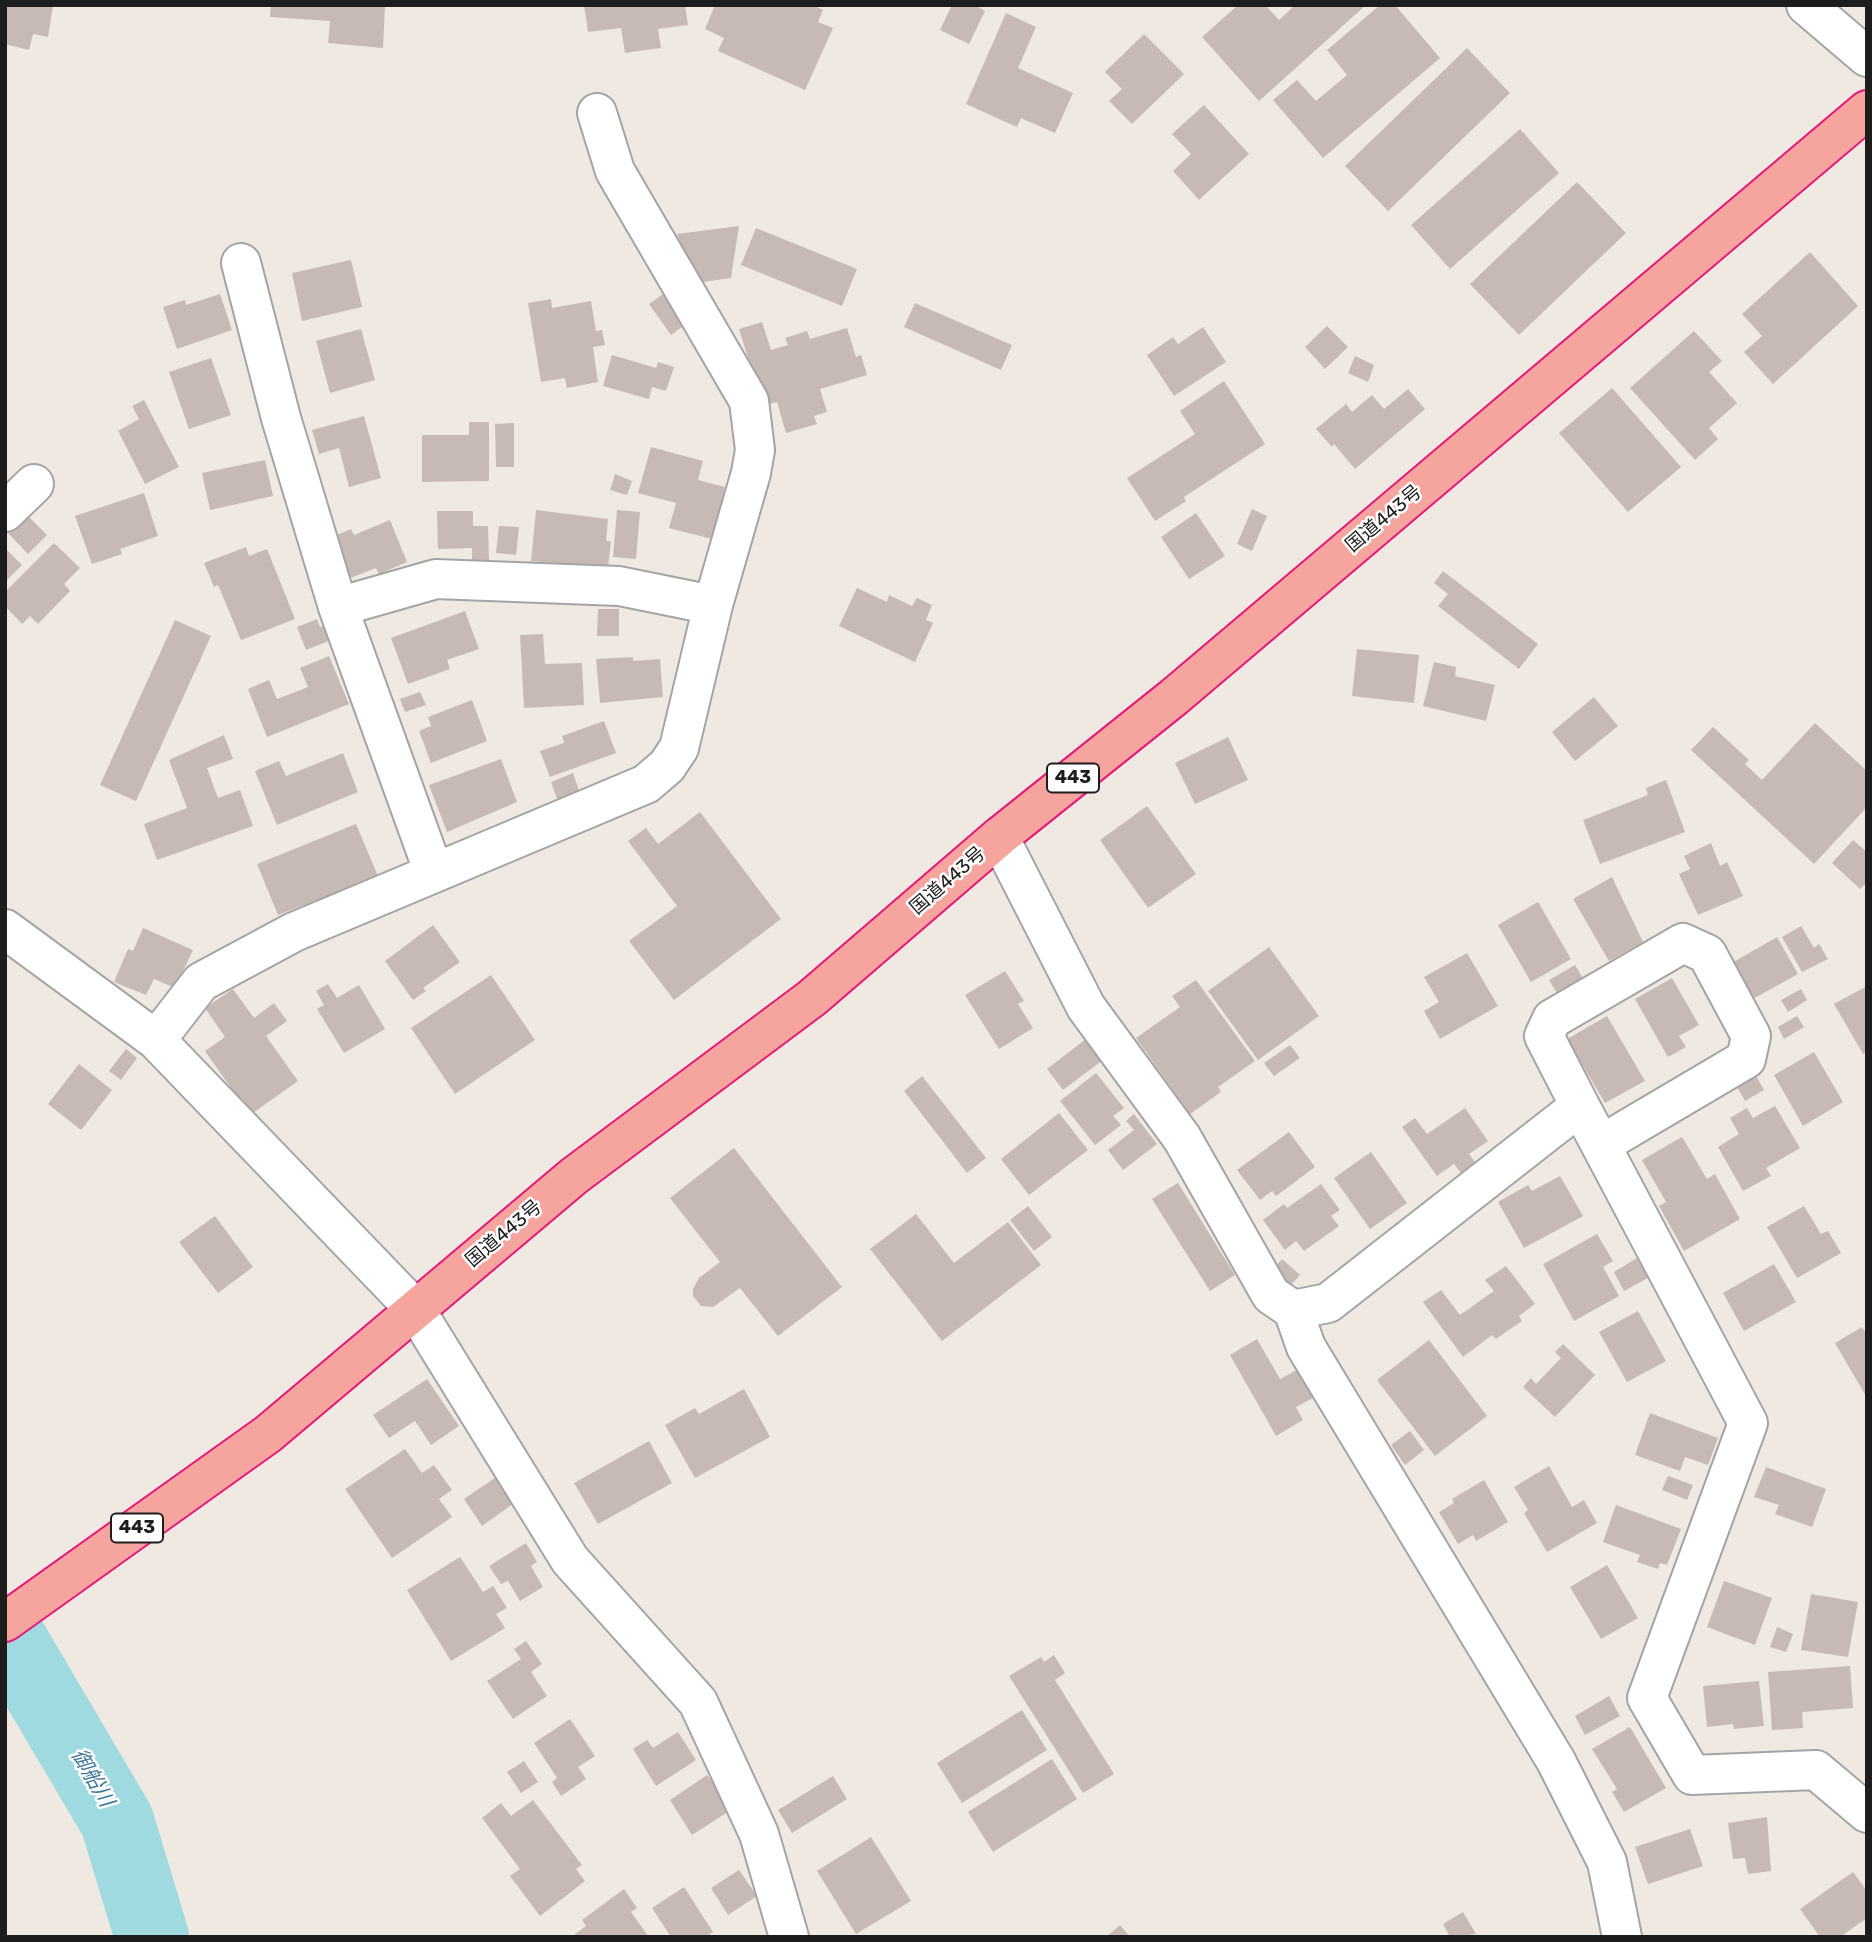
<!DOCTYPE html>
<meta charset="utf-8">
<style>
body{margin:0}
#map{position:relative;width:1872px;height:1942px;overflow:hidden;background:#efe9e2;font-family:Rubik,sans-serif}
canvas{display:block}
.frame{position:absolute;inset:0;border:7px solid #1d1d1d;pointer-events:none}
</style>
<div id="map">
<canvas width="1872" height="1942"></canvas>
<div class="frame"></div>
</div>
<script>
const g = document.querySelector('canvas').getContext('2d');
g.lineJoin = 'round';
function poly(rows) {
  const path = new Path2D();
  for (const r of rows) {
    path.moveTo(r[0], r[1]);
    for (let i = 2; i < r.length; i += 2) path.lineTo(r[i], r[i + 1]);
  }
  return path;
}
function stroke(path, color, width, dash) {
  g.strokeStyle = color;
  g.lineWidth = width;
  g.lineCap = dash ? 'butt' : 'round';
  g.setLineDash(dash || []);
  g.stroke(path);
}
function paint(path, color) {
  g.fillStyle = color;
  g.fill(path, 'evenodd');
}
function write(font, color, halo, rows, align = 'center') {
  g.font = font + ' Rubik,"Noto Sans JP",sans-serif';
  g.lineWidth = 5;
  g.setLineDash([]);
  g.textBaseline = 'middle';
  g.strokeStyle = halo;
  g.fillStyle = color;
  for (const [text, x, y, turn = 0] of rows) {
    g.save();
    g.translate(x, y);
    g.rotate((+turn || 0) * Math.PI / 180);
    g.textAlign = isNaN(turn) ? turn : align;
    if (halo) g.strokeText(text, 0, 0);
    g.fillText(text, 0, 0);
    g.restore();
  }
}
stroke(poly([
 [5,1631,117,1821,152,1937]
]), '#9fdae0', 74);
paint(poly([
 [5,5,53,5,48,37,33,34,29,50,5,44],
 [271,5,385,5,383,48,328,43,330,21,270,17],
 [584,5,685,5,688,25,658,29,661,48,625,53,621,28,588,32],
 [715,5,813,5,823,10,818,22,833,28,805,90,718,51,724,38,705,29],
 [952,5,975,5,985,11,969,44,940,30],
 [1238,5,1265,5,1279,20,1295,5,1366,5,1259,101,1202,37],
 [1380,5,1395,5,1440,58,1323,158,1273,100,1297,80,1316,101,1347,75,1327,50],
 [1006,13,1036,27,1018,68,1073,93,1055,133,1021,118,1017,127,966,104],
 [1144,34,1184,74,1132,124,1109,101,1122,89,1105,72],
 [1467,48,1510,93,1388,211,1345,166],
 [1204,105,1249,154,1199,200,1173,171,1191,154,1172,134],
 [1520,129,1559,173,1450,269,1411,225],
 [1577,182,1626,233,1519,335,1470,284],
 [739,226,731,278,697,283,677,234],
 [756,228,857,269,842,306,741,265],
 [1810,252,1858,306,1773,384,1744,352,1762,336,1742,314],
 [351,260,362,307,302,321,292,273],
 [666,292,689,322,671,335,649,304],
 [220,294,232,330,177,349,163,307,185,300,186,305],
 [551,299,552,308,591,301,596,331,602,330,605,345,593,347,598,382,567,388,565,378,541,382,528,303],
 [915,303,1012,345,1001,370,904,327],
 [762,322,771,350,788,345,785,338,807,331,810,339,847,328,856,357,861,355,867,375,820,389,827,412,814,416,817,424,786,433,777,402,763,406,739,329],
 [1327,326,1348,347,1325,369,1305,347],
 [1203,327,1226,362,1174,396,1147,355,1173,337,1178,344],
 [361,329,375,380,330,393,316,341],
 [1694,331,1722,361,1709,372,1737,403,1709,428,1718,439,1695,460,1630,388],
 [612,355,656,368,658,362,674,367,666,391,652,387,649,399,603,386],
 [1355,356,1374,365,1368,382,1348,373],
 [211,358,231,415,189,429,169,372],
 [1224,381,1265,444,1184,497,1186,501,1155,521,1127,478,1195,434,1180,411],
 [1612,388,1681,467,1628,512,1559,433],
 [1408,389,1425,409,1355,469,1334,444,1332,447,1316,429,1346,404,1352,412,1372,395,1384,409],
 [144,400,179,467,145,484,118,431,139,419,132,406],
 [364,416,381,478,349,487,339,448,319,454,312,430],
 [469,422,489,422,489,481,422,482,422,435,469,435],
 [514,423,514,467,496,467,495,424],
 [651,447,703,461,698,480,725,487,712,539,669,528,676,503,638,493],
 [265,460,273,496,210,510,202,473],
 [615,474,632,481,627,495,610,490],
 [144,493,158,536,120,549,122,554,92,564,75,516],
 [1252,509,1267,516,1252,551,1237,544],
 [536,510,608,519,606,541,611,541,608,568,531,561],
 [617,510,640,512,636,559,613,557],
 [437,511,473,511,473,526,488,526,489,561,472,561,472,548,438,549],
 [24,512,47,535,28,554,5,530],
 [1196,513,1225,556,1189,579,1161,537],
 [390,520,407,562,379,574,376,568,348,579,330,538,351,529,354,535],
 [499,526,519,527,516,555,496,553],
 [54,543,80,568,64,584,70,591,38,624,30,616,22,624,5,606,5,592],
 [246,547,249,556,267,549,295,619,241,640,218,585,214,587,204,563],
 [5,548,22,565,5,582],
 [1443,571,1538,644,1519,669,1438,606,1448,594,1434,583],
 [857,588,887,602,889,595,912,606,917,598,932,605,926,620,933,623,915,662,839,626],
 [598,609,619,609,619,636,597,636],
 [465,611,479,649,447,660,450,669,408,684,391,638],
 [317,619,320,627,330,623,336,638,306,650,297,627],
 [175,620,211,636,136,801,100,785],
 [543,634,545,664,582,663,584,705,524,708,520,635],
 [1357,649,1419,655,1414,703,1352,696],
 [329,656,349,704,267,737,248,689,269,680,277,699,308,687,300,668],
 [633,657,633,661,660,659,663,697,600,703,596,659],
 [1434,662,1456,667,1455,676,1495,685,1486,721,1423,706],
 [420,692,426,705,405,712,400,699],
 [1594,697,1618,726,1575,761,1552,732],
 [472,700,487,741,431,763,419,731,431,726,428,717],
 [604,721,616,753,550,777,540,751,564,743,562,736],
 [1815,723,1867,771,1867,807,1814,864,1691,750,1713,727,1749,760,1745,764,1762,780],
 [224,735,233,759,207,768,218,798,240,790,253,826,157,860,144,824,187,808,169,760],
 [1228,737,1248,780,1195,804,1175,763],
 [343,753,358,792,277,825,255,771,279,761,286,776],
 [501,759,517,802,447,832,429,785],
 [573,773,580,793,558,801,551,782],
 [1666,780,1685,832,1600,864,1583,820,1648,795,1646,788],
 [1147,806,1196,874,1148,908,1100,840],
 [700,812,781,919,674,1000,629,941,677,906,628,841,646,828,658,844],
 [356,824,380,881,332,900,330,895,278,915,257,864],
 [1853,840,1867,852,1867,882,1860,889,1832,863],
 [1711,843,1720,866,1727,862,1743,896,1698,915,1679,874,1690,869,1684,856],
 [1612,877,1643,942,1609,961,1573,899],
 [1538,902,1571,959,1531,982,1498,925],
 [433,925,460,962,423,988,426,991,413,1000,385,961],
 [1801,926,1814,948,1819,944,1828,959,1802,972,1782,937],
 [143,928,193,950,175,988,154,979,146,995,114,982,128,949,133,951],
 [1777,937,1798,974,1751,1000,1730,964],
 [1269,947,1319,1016,1258,1060,1208,991],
 [1467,953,1498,1006,1440,1039,1424,1011,1439,1002,1424,977],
 [1575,965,1587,985,1561,1000,1549,980],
 [1005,971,1024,1001,1018,1004,1033,1028,999,1049,965,995],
 [491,975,535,1040,455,1094,411,1028],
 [1672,978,1699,1025,1679,1036,1686,1047,1668,1057,1635,999],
 [1196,980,1255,1061,1218,1087,1221,1092,1190,1114,1136,1038,1180,1007,1172,996],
 [328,984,337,998,359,985,385,1029,344,1053,317,1009,324,1005,316,991],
 [1867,986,1867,1052,1863,1054,1834,1004],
 [233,989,254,1018,274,1003,287,1021,266,1036,298,1081,250,1115,205,1051,225,1037,205,1008],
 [1801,989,1807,1000,1788,1012,1781,1000],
 [1607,1016,1645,1081,1605,1103,1567,1039],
 [1797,1016,1804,1027,1784,1039,1778,1027],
 [1087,1038,1103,1060,1063,1090,1047,1069],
 [1290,1045,1300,1058,1274,1076,1264,1063],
 [126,1049,137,1058,121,1080,109,1071],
 [1814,1052,1843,1102,1803,1126,1774,1075],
 [79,1064,112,1090,81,1130,48,1104],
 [1096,1073,1124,1108,1113,1116,1121,1125,1095,1145,1060,1101],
 [1755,1074,1764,1090,1745,1101,1736,1085],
 [922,1076,986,1158,967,1173,904,1091],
 [1775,1106,1800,1148,1766,1168,1771,1176,1743,1191,1718,1147,1739,1134,1730,1118,1747,1108,1753,1118],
 [1465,1108,1488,1141,1469,1154,1475,1162,1461,1173,1454,1164,1437,1176,1402,1127,1415,1118,1427,1134],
 [1059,1113,1088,1150,1029,1195,1001,1159],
 [1134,1114,1157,1144,1123,1170,1108,1150,1134,1130,1126,1121],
 [1289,1132,1315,1167,1276,1196,1272,1191,1260,1200,1237,1170],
 [1682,1137,1707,1179,1715,1174,1740,1219,1684,1251,1659,1206,1666,1202,1642,1160],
 [734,1148,842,1287,778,1336,740,1288,713,1307,701,1306,693,1296,693,1289,699,1278,720,1262,670,1198],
 [1371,1152,1407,1203,1370,1229,1334,1178],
 [1560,1176,1583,1216,1524,1248,1498,1202,1528,1185,1532,1191],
 [1178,1183,1235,1275,1210,1291,1152,1199],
 [1321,1184,1340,1210,1331,1216,1339,1226,1304,1251,1296,1241,1285,1250,1263,1220,1284,1204,1287,1208],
 [1028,1206,1052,1237,1034,1251,1010,1220],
 [1804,1206,1821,1234,1828,1231,1841,1253,1797,1278,1767,1227],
 [916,1214,954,1263,1008,1222,1041,1265,942,1341,870,1249],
 [215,1216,253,1267,218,1293,179,1242],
 [1597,1234,1613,1261,1603,1267,1619,1296,1574,1321,1543,1264],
 [1637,1258,1648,1278,1624,1291,1614,1272],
 [1282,1259,1300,1275,1289,1287,1272,1270],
 [1774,1264,1796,1302,1744,1331,1723,1293],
 [1506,1266,1535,1304,1519,1316,1522,1321,1496,1339,1492,1335,1463,1357,1423,1302,1441,1290,1460,1315,1494,1291,1485,1280],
 [1638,1311,1666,1361,1627,1382,1599,1332],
 [1862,1327,1867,1335,1867,1398,1835,1343],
 [1257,1339,1280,1379,1299,1369,1315,1397,1296,1407,1303,1420,1276,1436,1230,1355],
 [1429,1340,1487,1416,1435,1456,1377,1380],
 [1563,1344,1595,1375,1555,1417,1523,1387,1531,1378,1536,1384,1561,1358,1555,1352],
 [427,1379,459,1426,431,1445,415,1421,389,1438,373,1415],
 [744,1389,770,1437,695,1478,665,1425,695,1408,699,1414],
 [1650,1413,1718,1438,1708,1465,1685,1457,1680,1471,1635,1455],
 [1410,1431,1424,1450,1405,1465,1391,1445],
 [649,1441,672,1483,598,1524,574,1483],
 [405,1449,422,1473,434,1465,452,1490,439,1499,452,1517,392,1558,345,1489],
 [1549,1466,1572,1507,1584,1500,1597,1523,1547,1552,1524,1513,1528,1510,1514,1487],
 [1766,1467,1826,1489,1812,1527,1775,1514,1779,1505,1754,1497],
 [499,1475,517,1501,482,1526,464,1499],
 [1668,1476,1693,1485,1687,1500,1662,1490],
 [1484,1480,1508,1522,1476,1541,1473,1535,1458,1544,1439,1512,1454,1503,1452,1499],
 [1616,1505,1681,1529,1667,1565,1660,1563,1658,1569,1637,1562,1640,1555,1603,1542],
 [526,1543,537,1562,531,1566,543,1587,520,1601,508,1581,501,1584,489,1566],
 [460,1557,483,1592,493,1586,507,1608,496,1614,505,1628,451,1661,407,1590],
 [1607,1565,1638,1618,1601,1639,1570,1587],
 [1724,1581,1772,1598,1755,1645,1707,1627],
 [1811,1594,1858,1602,1848,1657,1801,1650],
 [1777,1627,1793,1634,1786,1652,1770,1647],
 [526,1641,542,1664,531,1672,547,1696,513,1719,487,1681,521,1659,514,1649],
 [1054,1655,1065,1673,1055,1680,1114,1774,1083,1793,1009,1676,1041,1657,1044,1662],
 [1850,1666,1853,1708,1802,1712,1803,1728,1772,1730,1768,1672],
 [1759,1681,1764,1726,1734,1729,1733,1724,1707,1727,1703,1686],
 [1609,1696,1620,1716,1585,1735,1575,1716],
 [1022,1710,1047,1750,962,1803,937,1763],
 [570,1719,595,1756,578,1767,586,1779,561,1796,552,1782,557,1778,534,1743],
 [1630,1727,1666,1788,1624,1812,1612,1792,1617,1789,1592,1749],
 [678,1732,696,1760,656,1786,633,1749,647,1740,653,1748],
 [1052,1759,1077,1799,993,1852,968,1812],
 [524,1761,538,1782,521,1793,507,1772],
 [707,1775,734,1808,692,1835,670,1800],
 [833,1776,847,1799,792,1833,778,1810],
 [533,1800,582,1865,576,1869,585,1881,540,1916,510,1876,520,1869,482,1818,501,1803,511,1816],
 [1767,1817,1771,1871,1748,1874,1745,1858,1733,1859,1728,1823],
 [1690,1829,1703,1866,1648,1884,1635,1847],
 [871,1837,911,1901,856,1934,817,1871],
 [739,1870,757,1896,728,1915,711,1888],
 [1853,1872,1867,1891,1867,1918,1840,1937,1820,1937,1800,1909],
 [684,1887,713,1932,705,1937,671,1937,652,1908],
 [624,1889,637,1908,631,1912,649,1937,571,1937,586,1926,582,1920],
 [1463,1912,1476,1934,1450,1937,1443,1924],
 [1120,1925,1130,1937,1106,1937]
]), '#c7bab5');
const minor = poly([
 [1806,5,1867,57],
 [241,263,281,418,338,607,434,873],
 [5,512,34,484],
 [338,607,436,579,619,586,713,605],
 [999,837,1086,1007,1182,1138,1271,1295,1293,1310,1328,1303,1580,1106,1748,1423,1647,1698,1692,1775,1816,1770,1867,1813],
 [5,929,156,1040,415,1309,570,1560,698,1702,759,1834,789,1937],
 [156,1040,201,982,294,932,646,784,667,766,679,748,713,605,751,473,755,450,749,401,615,171,597,113],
 [1580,1106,1544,1036,1552,1019,1683,943,1707,954,1751,1036,1746,1059,1602,1144],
 [1293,1310,1306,1347,1556,1761,1607,1862,1622,1937]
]);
const trunk = poly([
 [5,1622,268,1434,574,1176,812,998,999,837,1174,697,1867,110]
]);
stroke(minor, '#a4a4a4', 42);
stroke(trunk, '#e3187b', 42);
stroke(minor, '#fff', 38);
stroke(trunk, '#f6a49e', 38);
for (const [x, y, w] of [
 [1073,778,52],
 [137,1528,52]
]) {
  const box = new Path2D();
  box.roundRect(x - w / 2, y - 14.5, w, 29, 5);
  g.fillStyle = '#fff';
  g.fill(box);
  stroke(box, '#1d1d1d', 2);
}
write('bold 18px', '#1d1d1d', null, [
 ["443",1073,778],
 ["443",137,1528]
]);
write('19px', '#1d1d1d', '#fff', [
 ["国道443号",1384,519,-40],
 ["国道443号",948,881,-41],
 ["国道443号",504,1234,-40]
]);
write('italic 21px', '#3c789a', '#fff', [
 ["御船川",92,1778,60]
]);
</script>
